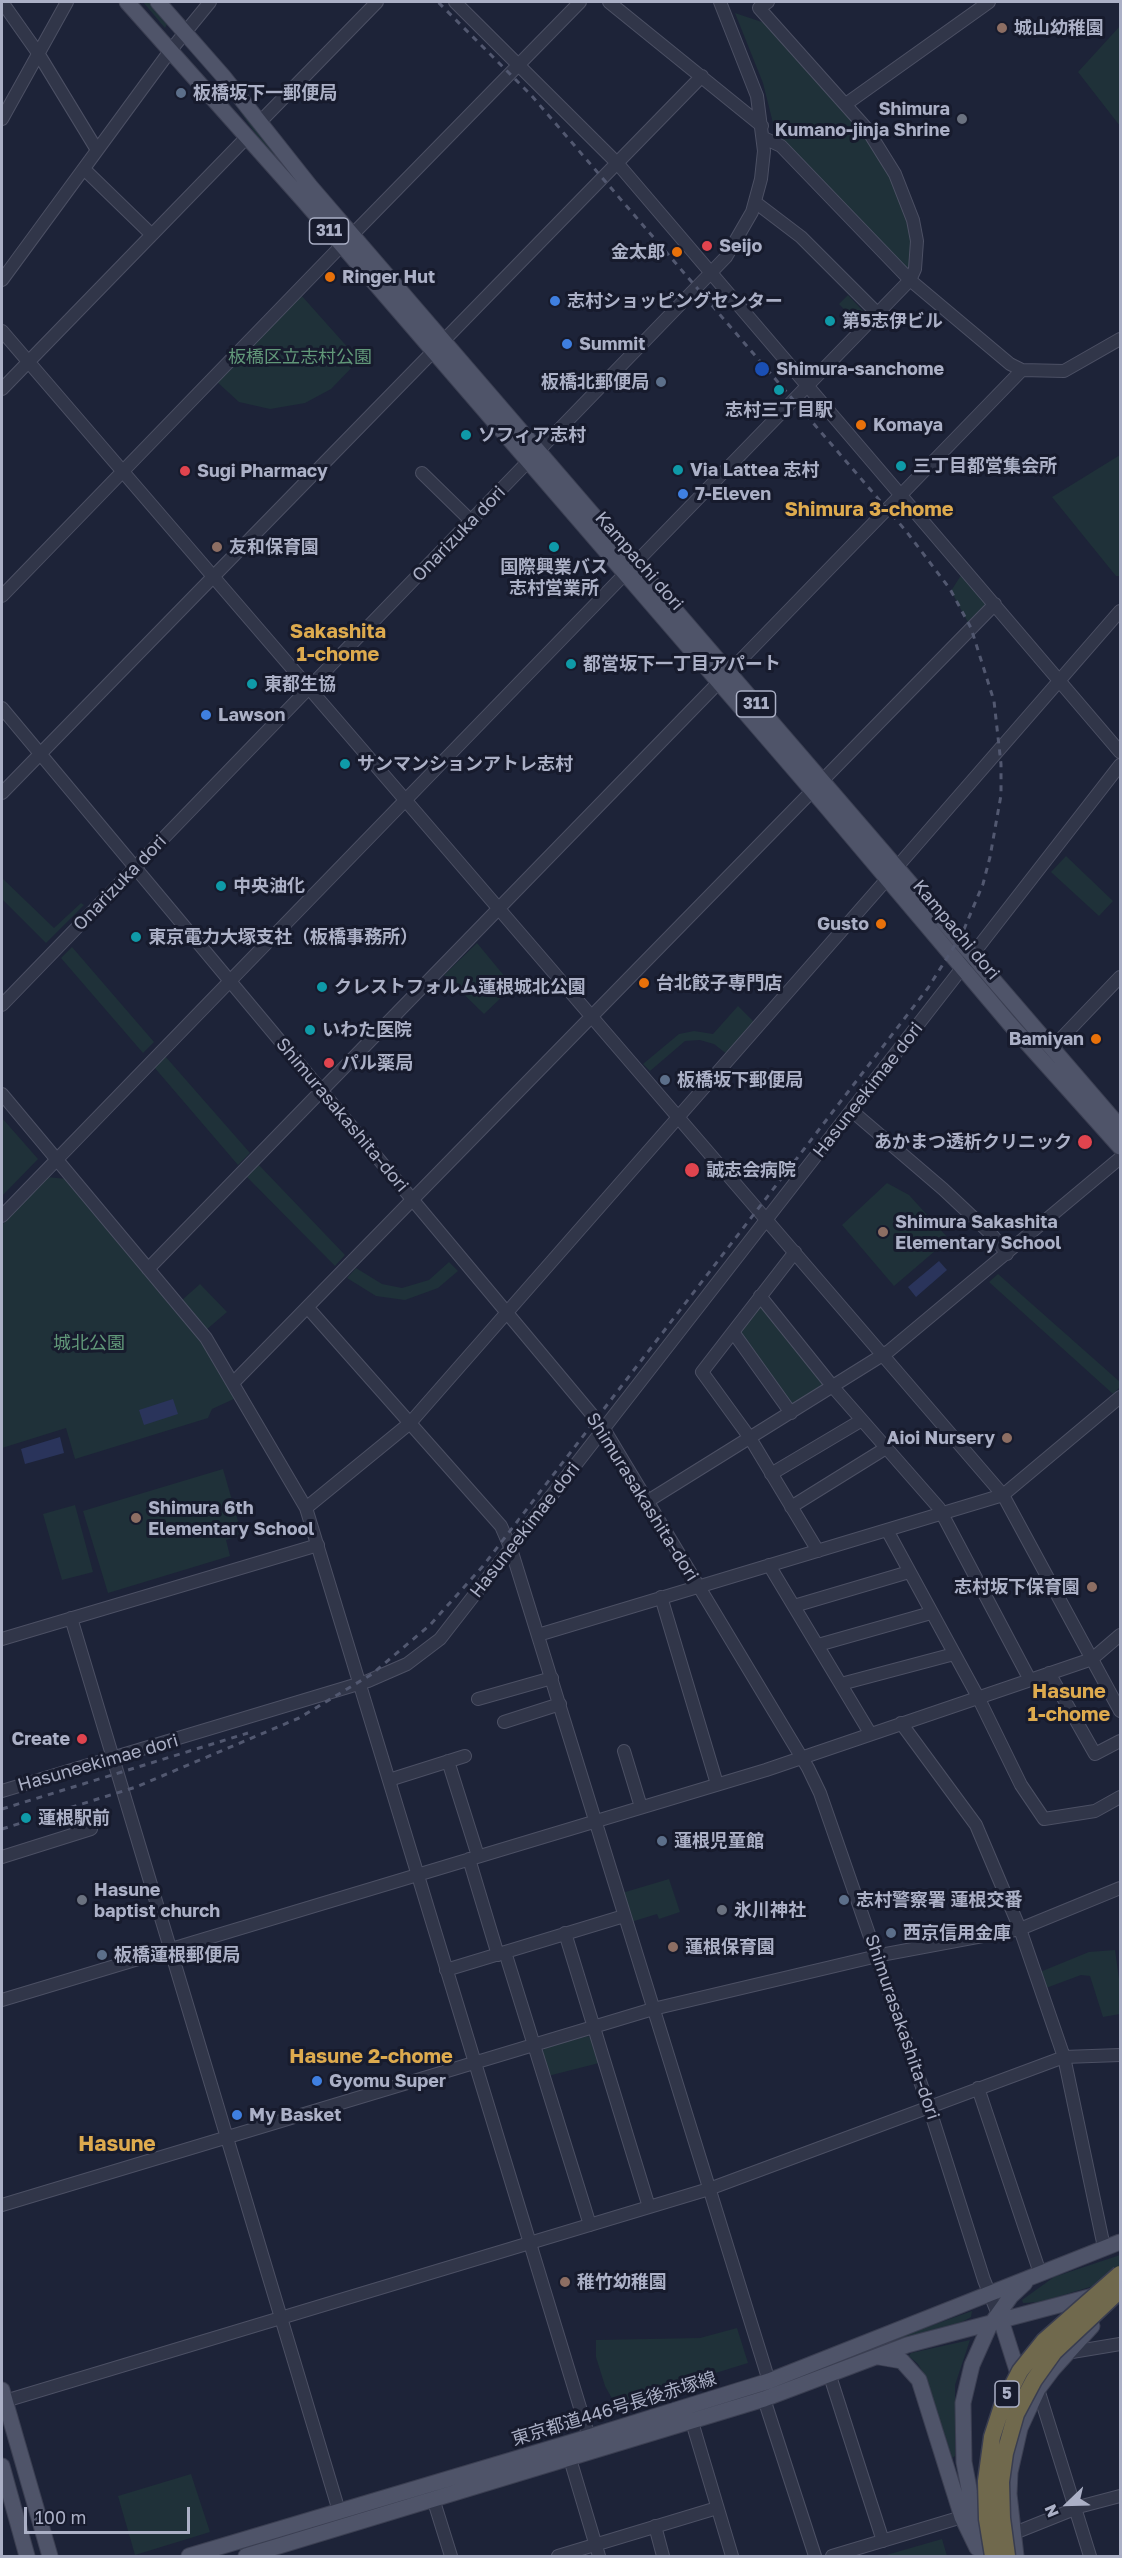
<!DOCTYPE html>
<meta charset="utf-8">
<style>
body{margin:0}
#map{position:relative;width:1122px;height:2558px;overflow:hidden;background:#1d2338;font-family:"Golos Text",sans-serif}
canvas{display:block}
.frame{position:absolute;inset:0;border:3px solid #abb0c6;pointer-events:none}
.north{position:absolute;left:1038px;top:2474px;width:60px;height:60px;-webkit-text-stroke:4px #171b2d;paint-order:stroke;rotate:247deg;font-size:16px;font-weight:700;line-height:24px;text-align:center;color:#abb0c6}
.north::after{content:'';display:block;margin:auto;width:21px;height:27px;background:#abb0c6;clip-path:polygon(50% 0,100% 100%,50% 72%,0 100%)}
.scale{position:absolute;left:24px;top:2507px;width:166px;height:27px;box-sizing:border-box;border:3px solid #abb0c6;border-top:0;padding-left:8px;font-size:18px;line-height:21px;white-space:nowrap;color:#abb0c6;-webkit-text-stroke:4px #171b2d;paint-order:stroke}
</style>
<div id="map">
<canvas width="1122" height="2558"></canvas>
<div class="frame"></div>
<div class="north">N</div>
<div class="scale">100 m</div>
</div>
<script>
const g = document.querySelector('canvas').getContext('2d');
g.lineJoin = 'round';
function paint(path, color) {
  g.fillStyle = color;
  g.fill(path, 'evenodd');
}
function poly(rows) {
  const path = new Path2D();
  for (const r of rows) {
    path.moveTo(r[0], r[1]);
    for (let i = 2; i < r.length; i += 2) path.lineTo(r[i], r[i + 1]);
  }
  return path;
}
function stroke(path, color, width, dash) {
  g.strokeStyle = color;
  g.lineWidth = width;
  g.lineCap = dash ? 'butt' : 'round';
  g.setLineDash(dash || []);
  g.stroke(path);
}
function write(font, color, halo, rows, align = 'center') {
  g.font = font + ' "Golos Text","Noto Sans JP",sans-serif';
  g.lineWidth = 6;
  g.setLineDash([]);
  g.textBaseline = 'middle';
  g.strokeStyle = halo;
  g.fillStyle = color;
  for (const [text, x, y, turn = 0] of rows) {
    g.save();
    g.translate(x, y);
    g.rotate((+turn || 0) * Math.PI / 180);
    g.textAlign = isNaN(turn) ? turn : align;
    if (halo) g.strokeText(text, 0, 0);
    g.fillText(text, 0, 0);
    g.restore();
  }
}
paint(poly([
 [143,2,150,2,168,22,165,28],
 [735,13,768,24,863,131,887,168,911,228,911,269,906,270,775,131,763,83],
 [1120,26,1120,126,1078,72],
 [230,97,284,163,282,164,262,143],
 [301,295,359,360,331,389,305,403,270,409,239,402,216,381],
 [848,295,864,312,855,321,839,304],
 [1120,455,1120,576,1116,576,1052,497],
 [965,569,995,604,971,628,951,591],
 [1066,856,1113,901,1099,916,1051,872],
 [2,878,54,928,81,903,84,905,46,943,2,899],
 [477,943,506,978,506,993,484,1014,444,975],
 [72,947,154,1042,143,1053,61,958],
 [738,1006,755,1023,728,1055,714,1044,700,1040,685,1041,650,1071,643,1064,679,1034,694,1031,713,1034],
 [165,1056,250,1153,238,1165,154,1067],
 [2,1118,38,1159,2,1196],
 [257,1163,345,1255,335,1266,245,1175],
 [47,1177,67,1179,205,1346,236,1398,212,1409,208,1418,75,1459,66,1428,2,1448,2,1225],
 [887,1183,909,1195,949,1239,894,1286,842,1225],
 [449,1262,458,1271,438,1288,405,1300,376,1296,347,1278,356,1268,382,1284,402,1288,429,1280],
 [998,1274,1120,1382,1120,1387,1113,1394,989,1282],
 [200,1284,227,1312,206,1330,181,1301],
 [757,1305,763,1305,823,1381,823,1387,793,1407,737,1331],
 [223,1469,242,1535,226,1540,230,1556,108,1593,83,1511],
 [75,1505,93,1572,62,1580,43,1514],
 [669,1879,680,1912,659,1919,657,1914,631,1922,622,1893],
 [1115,1950,1120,1986,1120,2014,1103,2017,1090,1976,1081,1975,1046,1988,1040,1972,1089,1952],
 [588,2036,591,2038,599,2063,548,2076,541,2053,546,2047],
 [1120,2255,1120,2278,1040,2302,1023,2303,1022,2300,1054,2277],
 [972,2311,971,2317,962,2322,869,2348],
 [737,2328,748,2363,618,2403,614,2402,605,2386,596,2357,596,2340,700,2338],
 [970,2340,955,2385,955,2456,952,2458,926,2378,918,2364,909,2356,911,2353],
 [191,2474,210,2532,135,2555,118,2496],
 [942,2539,947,2556,883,2556]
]), '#1f3139');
paint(poly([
 [939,1261,947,1270,916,1297,908,1287],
 [173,1399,178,1414,144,1425,139,1410],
 [60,1437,64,1453,25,1464,21,1449]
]), '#2a345b');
const minor = poly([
 [2,2,38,53,97,150],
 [455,2,618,164,1120,752],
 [609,2,762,126],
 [846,104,989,2],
 [2,119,67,2],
 [260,122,377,2],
 [764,138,781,146,910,280,1010,364,1022,370,1064,371,1120,339],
 [84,169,151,234],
 [755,202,801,237,878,314],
 [352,235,580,2],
 [2,280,170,51,210,2],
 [2,331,1003,1495,1120,1711],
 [2,389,246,138],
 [422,473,466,516],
 [2,596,342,245],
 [729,672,1022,370],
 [2,708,604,1429,808,1768,820,1793,929,2107,984,2280,1000,2319],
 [2,793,702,76],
 [897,867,1120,611],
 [2,1005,726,257,752,212,761,179,764,151,757,96,720,2],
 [1053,1047,1120,977],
 [2,1094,206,1338,306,1508,589,2437],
 [852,1111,943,1189,993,1236,1007,1254],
 [2,1216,910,280,915,269,917,241,913,220,895,174,867,129,759,8,768,2],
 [795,1252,702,1372,750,1438,818,1551],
 [148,1269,719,682],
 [760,1296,833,1387,939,1508,1030,1680],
 [308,1308,501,1526,511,1549,769,2381],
 [733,1332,791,1413],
 [233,1383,995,604],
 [771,1474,862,1420],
 [648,1501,889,1351,1120,1158],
 [791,1507,886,1448],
 [306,1508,410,1423,887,879],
 [887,1530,978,1697,1021,1785,1044,1819,1095,1811,1120,1797],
 [769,1565,870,1733],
 [661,1597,717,1784],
 [794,1606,909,1572],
 [71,1618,339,2511],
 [538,1635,1003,1495,1120,1397],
 [2,1639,318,1545],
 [818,1645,931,1613],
 [1049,1673,1095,1754,1120,1741],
 [841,1684,954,1654],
 [478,1699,552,1678],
 [504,1722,560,1704],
 [901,1723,976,1825,1020,1929,1064,2057,1104,2247],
 [624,1751,641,1807],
 [448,1761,478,1856],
 [389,1780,465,1756],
 [2,1791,368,1681,407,1664,440,1639,1120,765],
 [2,1857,91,1829],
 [469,1859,498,1955],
 [565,1933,649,2207],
 [505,1952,590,2225],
 [446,1970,624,1916],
 [2,2000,766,1770,1092,1659,1120,1635],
 [978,2088,1040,2273],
 [2,2205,653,2009,886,1954,1020,1929,1120,1888],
 [1066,2353,1120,2344],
 [829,2373,883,2541],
 [1038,2389,1090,2556],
 [764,2399,815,2556],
 [5,2401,709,2189,1064,2057,1120,2055],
 [692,2422,732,2556],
 [570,2459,599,2556],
 [431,2492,451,2556],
 [655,2526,663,2556],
 [1012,2534,1082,2506,1120,2496],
 [558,2556,717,2508],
 [832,2556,962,2517]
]);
const major = poly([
 [127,2,304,201,824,804,1009,1023,1120,1147],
 [158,2,223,76,310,186,1120,1127],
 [1001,2320,1021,2383],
 [879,2357,902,2361,919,2380,962,2517,977,2548],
 [2,2390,50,2556],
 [2,2466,27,2556],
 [189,2556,589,2437,769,2381,1120,2242],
 [246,2556,764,2399,907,2345,1097,2295],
 [987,2556,970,2494,964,2462,963,2403,972,2365,989,2327,1011,2296,1025,2283],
 [1016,2556,1009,2494,1010,2472,1020,2428,1038,2389,1053,2369,1092,2326]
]);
stroke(minor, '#4c5064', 14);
stroke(major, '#3b3f52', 17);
stroke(minor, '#313649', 12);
stroke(major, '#4f5469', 15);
stroke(poly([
 [2,1809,248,1733],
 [2,1829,136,1787,299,1718,372,1674,430,1625,483,1566,928,988,962,934,983,884,990,857,1001,795,1001,764,994,701,971,628,950,589,906,531,531,95,438,2]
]), '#525870', 3, [6, 6]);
const highwayBridge = poly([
 [993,2556,987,2519,986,2481,992,2437,1002,2406,1020,2371,1044,2341,1120,2274],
 [1007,2556,1002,2518,1001,2482,1005,2453,1016,2414,1034,2380,1054,2352,1120,2290]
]);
stroke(highwayBridge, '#393d50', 19, []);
stroke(highwayBridge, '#70694d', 16);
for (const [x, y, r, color] of [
 [1002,28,6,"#8d6e63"],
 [181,93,6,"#5c6f8a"],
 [962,119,6,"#6b7280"],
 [707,246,6,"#e0444e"],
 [677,252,6,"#e8710a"],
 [330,277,6,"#e8710a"],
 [555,301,6,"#3f7fe0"],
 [830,321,6,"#0f9aa8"],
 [567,344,6,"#3f7fe0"],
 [762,369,8,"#1a4fb4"],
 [661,382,6,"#5c6f8a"],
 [779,390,6,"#0f9aa8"],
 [861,425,6,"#e8710a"],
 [466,435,6,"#0f9aa8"],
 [901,466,6,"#0f9aa8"],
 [678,470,6,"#0f9aa8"],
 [185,471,6,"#e0444e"],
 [683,494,6,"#3f7fe0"],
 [217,547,6,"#8d6e63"],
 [554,547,6,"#0f9aa8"],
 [571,664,6,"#0f9aa8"],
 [252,684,6,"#0f9aa8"],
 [206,715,6,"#3f7fe0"],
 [345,764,6,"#0f9aa8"],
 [221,886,6,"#0f9aa8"],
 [881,924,6,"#e8710a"],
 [136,937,6,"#0f9aa8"],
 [644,983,6,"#e8710a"],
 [322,987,6,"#0f9aa8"],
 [310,1030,6,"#0f9aa8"],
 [1096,1039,6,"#e8710a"],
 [329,1063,6,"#e0444e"],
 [665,1080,6,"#5c6f8a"],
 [1085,1142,8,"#e0444e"],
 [692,1170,8,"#e0444e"],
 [883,1232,6,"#8d6e63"],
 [1007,1438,6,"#8d6e63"],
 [136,1518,6,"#8d6e63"],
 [1092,1587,6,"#8d6e63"],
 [82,1739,6,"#e0444e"],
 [26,1818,6,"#0f9aa8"],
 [662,1841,6,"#5c6f8a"],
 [82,1900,6,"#6b7280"],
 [844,1900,6,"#5c6f8a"],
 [722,1910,6,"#6b7280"],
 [891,1933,6,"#5c6f8a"],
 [673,1947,6,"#8d6e63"],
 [102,1955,6,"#5c6f8a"],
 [317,2081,6,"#3f7fe0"],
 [237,2115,6,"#3f7fe0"],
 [565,2282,6,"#8d6e63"]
]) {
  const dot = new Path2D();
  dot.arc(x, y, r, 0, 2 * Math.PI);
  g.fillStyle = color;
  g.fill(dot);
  stroke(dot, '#171b2d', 2);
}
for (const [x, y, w] of [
 [329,231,39],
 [756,704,39],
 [1007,2394,24]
]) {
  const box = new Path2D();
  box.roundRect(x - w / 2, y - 13, w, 26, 4.5);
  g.fillStyle = '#171b2d';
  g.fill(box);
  stroke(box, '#abb0c6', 1.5);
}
write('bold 16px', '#abb0c6', null, [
 ["311",329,231],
 ["311",756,704],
 ["5",1007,2394]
]);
write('bold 18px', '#abb0c6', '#171b2d', [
 ["城山幼稚園",1014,28],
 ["板橋坂下一郵便局",193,93],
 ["Shimura",950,109,"right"],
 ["Kumano-jinja Shrine",950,130,"right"],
 ["Seijo",719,246],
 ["金太郎",665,252,"right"],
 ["Ringer Hut",342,277],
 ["志村ショッピングセンター",567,301],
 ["第5志伊ビル",842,321],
 ["Summit",579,344],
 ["Shimura-sanchome",776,369],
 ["板橋北郵便局",649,382,"right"],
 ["志村三丁目駅",779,410,"center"],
 ["Komaya",873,425],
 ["ソフィア志村",478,435],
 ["三丁目都営集会所",913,466],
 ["Via Lattea 志村",690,470],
 ["Sugi Pharmacy",197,471],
 ["7-Eleven",695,494],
 ["友和保育園",229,547],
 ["国際興業バス",554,567,"center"],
 ["志村営業所",554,588,"center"],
 ["都営坂下一丁目アパート",583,664],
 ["東都生協",264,684],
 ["Lawson",218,715],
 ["サンマンションアトレ志村",357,764],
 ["中央油化",233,886],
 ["Gusto",869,924,"right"],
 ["東京電力大塚支社（板橋事務所）",148,937],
 ["台北餃子専門店",656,983],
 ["クレストフォルム蓮根城北公園",334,987],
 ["いわた医院",322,1030],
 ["Bamiyan",1084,1039,"right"],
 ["パル薬局",341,1063],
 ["板橋坂下郵便局",677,1080],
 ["あかまつ透析クリニック",1072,1142,"right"],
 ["誠志会病院",706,1170],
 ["Shimura Sakashita",895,1222],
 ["Elementary School",895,1243],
 ["Aioi Nursery",995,1438,"right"],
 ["Shimura 6th",148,1508],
 ["Elementary School",148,1529],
 ["志村坂下保育園",1080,1587,"right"],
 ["Create",70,1739,"right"],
 ["蓮根駅前",38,1818],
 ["蓮根児童館",674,1841],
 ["Hasune",94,1890],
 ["baptist church",94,1911],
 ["志村警察署 蓮根交番",856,1900],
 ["氷川神社",734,1910],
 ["西京信用金庫",903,1933],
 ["蓮根保育園",685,1947],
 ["板橋蓮根郵便局",114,1955],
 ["Gyomu Super",329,2081],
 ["My Basket",249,2115],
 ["稚竹幼稚園",577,2282]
], 'left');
write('18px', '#619879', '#171b2d', [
 ["板橋区立志村公園",300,357],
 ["城北公園",89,1343]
]);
write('18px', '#abb0c6', '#171b2d', [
 ["Onarizuka dori",459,534,-46],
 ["Kampachi dori",639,561,49],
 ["Onarizuka dori",120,883,-46],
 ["Kampachi dori",956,930,50],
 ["Hasuneekimae dori",868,1090,-52],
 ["Shimurasakashita-dori",342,1115,50],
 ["Shimurasakashita-dori",642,1497,58],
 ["Hasuneekimae dori",525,1530,-52],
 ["Hasuneekimae dori",98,1763,-16],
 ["Shimurasakashita-dori",902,2027,71],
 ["東京都道446号長後赤塚線",614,2409,-17]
]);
write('bold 20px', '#ddaa4e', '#171b2d', [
 ["Shimura 3-chome",869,510],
 ["Sakashita",338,632],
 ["1-chome",338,655],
 ["Hasune",1069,1692],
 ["1-chome",1069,1715],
 ["Hasune 2-chome",371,2057]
]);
write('bold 21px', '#ddaa4e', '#171b2d', [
 ["Hasune",117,2144]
]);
</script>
